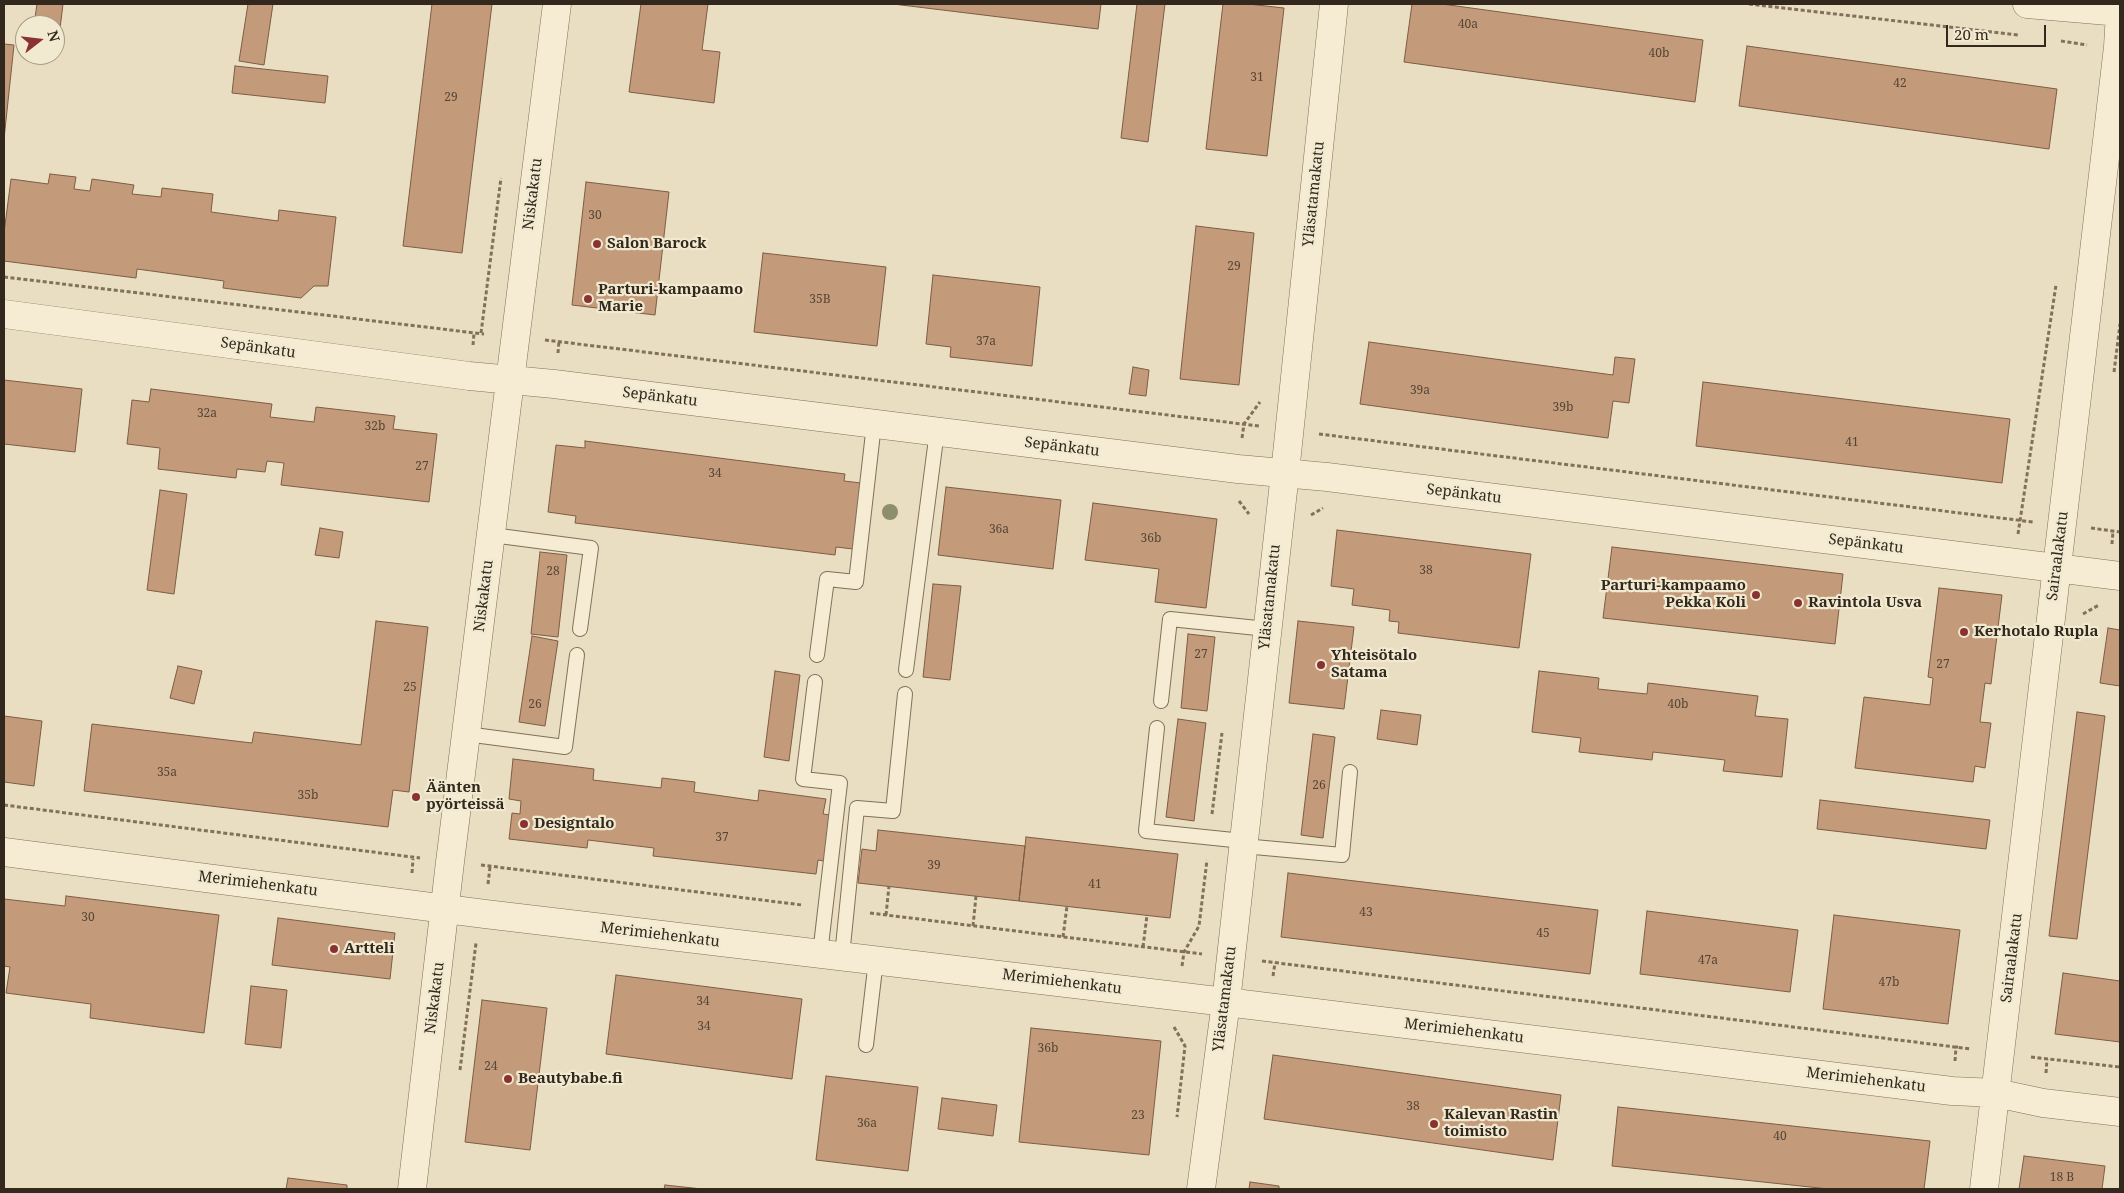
<!DOCTYPE html>
<meta charset="utf-8">
<style>
body{margin:0}
#map{position:relative;width:2124px;height:1193px;overflow:hidden;background:#e9dec1;font-family:"Noto Serif",serif}
canvas{display:block}
.frame{position:absolute;inset:0;border:5px solid #32281d;pointer-events:none}
.north{position:absolute;left:15px;top:15px;width:50px;height:50px;box-sizing:border-box;background:#f1e9d0;border:1px solid #a59c88;border-radius:50%;rotate:74deg;font-size:14px;font-weight:700;line-height:20px;text-align:center;color:#32281d}
.north::after{content:'';display:block;margin:auto;width:18px;height:22px;background:#8a3231;clip-path:polygon(50% 0,100% 100%,50% 72%,0 100%)}
.scale{position:absolute;left:1946px;top:25px;width:100px;height:22px;box-sizing:border-box;border:2px solid #32281d;border-top:0;padding-left:6px;font-size:15px;line-height:18px;white-space:nowrap;color:#32281d;-webkit-text-stroke:4px #f1e9d0;paint-order:stroke}
</style>
<div id="map">
<canvas width="2124" height="1193"></canvas>
<div class="frame"></div>
<div class="north">N</div>
<div class="scale">20 m</div>
</div>
<script>
const g = document.querySelector('canvas').getContext('2d');
g.lineJoin = 'round';
function paint(path, color) {
  g.fillStyle = color;
  g.fill(path, 'evenodd');
}
function poly(rows) {
  const path = new Path2D();
  for (const r of rows) {
    path.moveTo(r[0], r[1]);
    for (let i = 2; i < r.length; i += 2) path.lineTo(r[i], r[i + 1]);
  }
  return path;
}
function stroke(path, color, width, dash) {
  g.strokeStyle = color;
  g.lineWidth = width;
  g.lineCap = dash ? 'butt' : 'round';
  g.setLineDash(dash || []);
  g.stroke(path);
}
function write(font, color, halo, rows, align = 'center') {
  g.font = font + ' "Noto Serif",serif';
  g.lineWidth = 4.5;
  g.setLineDash([]);
  g.textBaseline = 'middle';
  g.strokeStyle = halo;
  g.fillStyle = color;
  for (const [text, x, y, turn = 0] of rows) {
    g.save();
    g.translate(x, y);
    g.rotate((+turn || 0) * Math.PI / 180);
    g.textAlign = isNaN(turn) ? turn : align;
    if (halo) g.strokeText(text, 0, 0);
    g.fillText(text, 0, 0);
    g.restore();
  }
}
const building = poly([
 [37,4,63,4,58,45,55,44,55,25,34,25,37,4],
 [248,4,273,4,264,65,239,61,248,4],
 [432,4,492,4,462,253,403,246,432,4],
 [641,4,708,4,702,50,720,52,714,103,629,92,641,4],
 [893,4,1101,4,1098,29,893,4],
 [1137,4,1165,4,1148,142,1121,138,1137,4],
 [1223,4,1248,4,1284,8,1267,156,1206,149,1223,4],
 [1412,4,1442,4,1703,40,1695,102,1404,62,1412,4],
 [4,44,14,45,4,139,4,44],
 [1747,46,2057,89,2049,149,1739,106,1747,46],
 [235,66,328,76,325,103,232,93,235,66],
 [50,174,76,177,74,189,90,191,92,179,134,185,132,194,161,197,162,188,213,194,211,212,278,221,279,210,336,217,328,286,314,286,301,298,223,288,224,281,137,269,136,278,4,261,4,233,11,179,48,184,50,174],
 [586,182,669,192,655,315,572,305,586,182],
 [1196,226,1254,233,1239,385,1180,379,1196,226],
 [763,253,886,267,877,346,754,332,763,253],
 [933,275,1040,287,1032,366,950,357,951,347,926,344,933,275],
 [1369,342,1613,375,1615,357,1635,359,1629,403,1613,401,1608,438,1360,404,1369,342],
 [1133,367,1149,370,1146,396,1129,394,1133,367],
 [4,380,82,389,75,452,4,444,4,380],
 [1703,382,2010,419,2002,483,1696,446,1703,382],
 [151,389,272,404,270,417,314,422,316,407,395,416,393,429,437,434,429,502,281,485,284,463,267,461,265,472,237,469,236,478,158,469,160,448,127,444,132,400,149,402,151,389],
 [585,441,845,474,844,481,861,483,853,549,836,547,835,555,575,523,576,516,548,512,556,445,585,448,585,441],
 [946,487,1061,500,1053,569,938,555,946,487],
 [160,490,187,494,174,594,147,590,160,490],
 [1093,503,1217,519,1206,608,1155,602,1159,569,1085,560,1093,503],
 [320,528,343,532,339,558,315,555,320,528],
 [1337,530,1531,554,1519,648,1398,633,1399,622,1389,621,1390,610,1352,605,1354,589,1331,586,1337,530],
 [1612,547,1843,574,1835,644,1603,618,1612,547],
 [540,552,567,555,558,637,531,634,540,552],
 [933,584,961,586,950,680,923,677,933,584],
 [1939,588,2002,595,1991,684,1985,683,1980,722,1991,723,1985,768,1975,766,1973,782,1855,768,1864,697,1930,705,1933,678,1928,677,1939,588],
 [376,621,428,627,409,792,393,790,388,827,84,791,92,724,252,743,254,732,361,745,376,621],
 [1298,621,1354,627,1344,709,1289,703,1298,621],
 [2108,628,2120,630,2120,686,2100,683,2108,628],
 [1188,634,1215,637,1207,711,1181,708,1188,634],
 [532,636,558,641,545,726,519,722,532,636],
 [178,666,202,671,194,704,170,698,178,666],
 [775,671,800,675,789,761,764,757,775,671],
 [1539,671,1599,678,1598,689,1647,694,1648,683,1758,696,1755,716,1788,719,1782,777,1723,771,1725,760,1653,752,1652,760,1579,752,1581,738,1532,732,1539,671],
 [1381,710,1421,715,1417,745,1377,739,1381,710],
 [2077,712,2105,716,2077,939,2049,936,2077,712],
 [4,716,42,721,34,786,4,782,4,716],
 [1178,719,1206,723,1194,821,1166,817,1178,719],
 [1313,734,1335,737,1323,838,1301,835,1313,734],
 [513,759,594,769,593,780,661,788,662,778,695,782,694,792,758,801,759,790,826,799,823,814,830,815,824,861,818,860,816,874,653,856,654,848,588,840,587,848,509,839,512,813,520,814,521,801,509,799,513,759],
 [1820,800,1990,820,1986,849,1817,829,1820,800],
 [878,830,1025,846,1019,901,858,883,862,849,876,851,878,830],
 [1026,837,1178,854,1170,918,1019,901,1026,837],
 [1288,873,1598,910,1590,974,1281,937,1288,873],
 [66,896,219,915,204,1033,90,1018,91,1004,6,993,10,967,4,966,4,899,65,906,66,896],
 [1647,911,1798,930,1790,992,1640,974,1647,911],
 [1834,915,1960,930,1948,1024,1823,1009,1834,915],
 [278,918,395,933,390,979,272,965,278,918],
 [2063,973,2120,981,2120,1042,2055,1034,2063,973],
 [616,975,802,999,792,1079,606,1054,616,975],
 [251,986,287,990,281,1048,245,1044,251,986],
 [482,1000,547,1008,530,1150,465,1142,482,1000],
 [1031,1028,1161,1041,1149,1155,1019,1142,1031,1028],
 [1273,1055,1561,1095,1553,1160,1264,1119,1273,1055],
 [826,1076,918,1087,908,1171,816,1160,826,1076],
 [942,1098,997,1105,993,1136,938,1129,942,1098],
 [1618,1107,1930,1141,1924,1189,1829,1189,1612,1166,1618,1107],
 [2024,1156,2105,1166,2102,1189,2019,1189,2024,1156],
 [288,1178,347,1185,347,1189,286,1189,288,1178],
 [1250,1182,1279,1186,1279,1189,1249,1189,1250,1182],
 [665,1185,702,1189,664,1189,665,1185]
]);
paint(building, '#c39b7b');
stroke(building, '#7d5c43', 1);
const lane = poly([
 [492,535,591,548,580,629],
 [817,655,827,579,856,582,874,424],
 [906,670,937,431],
 [815,682,803,779,840,783,820,954],
 [1161,701,1170,619,1267,629],
 [1157,728,1146,831,1243,841],
 [466,734,565,747,577,655],
 [1243,846,1342,855,1350,772],
 [842,956,857,808,893,811,905,694],
 [866,1045,876,960]
]);
const street = poly([
 [2027,4,2120,12],
 [4,314,469,376,554,384,1238,469,1327,477,2120,576],
 [4,852,485,914,1226,1002,1952,1091,1996,1093,2043,1103,2120,1112],
 [412,1189,450,862,557,4],
 [1201,1189,1226,1002,1285,473,1334,4],
 [1984,1189,2118,47,2120,12]
]);
stroke(lane, '#81705b', 16);
stroke(street, '#81705b', 29);
stroke(poly([
 [1749,4,2018,35],
 [2061,41,2087,45],
 [4,277,484,334],
 [481,333,501,178],
 [545,340,1259,426],
 [473,345,474,333],
 [558,353,559,341],
 [2114,372,2120,324],
 [1319,434,2033,522],
 [1242,438,1244,424,1260,402],
 [1239,501,1249,514],
 [1311,515,1323,508],
 [2091,528,2120,532],
 [2018,534,2056,285],
 [2112,544,2113,531],
 [2083,614,2099,605],
 [4,805,420,858],
 [1212,814,1222,733],
 [481,865,802,905],
 [412,873,413,859],
 [488,884,490,867],
 [870,913,1202,954],
 [886,915,889,886],
 [973,926,976,896],
 [1063,937,1067,906],
 [1143,947,1147,915],
 [1262,961,1971,1049],
 [1182,966,1184,952,1199,926,1207,860],
 [1273,976,1275,963],
 [1174,1027,1185,1046,1177,1117],
 [2031,1057,2120,1067],
 [1955,1061,1956,1047,1958,1047],
 [460,1070,476,943],
 [2046,1073,2047,1059]
]), '#81705b', 3, [4, 2.5]);
stroke(lane, '#f5ecd3', 14);
stroke(street, '#f5ecd3', 28);
g.fillStyle = '#8d8e6c';
for (const [x, y] of [
 [890,512]
]) {
  g.beginPath();
  g.arc(x, y, 8, 0, 2 * Math.PI);
  g.fill();
}
for (const [x, y, r, color] of [
 [597,244,5,"#8a3231"],
 [588,299,5,"#8a3231"],
 [1756,595,5,"#8a3231"],
 [1798,603,5,"#8a3231"],
 [1964,632,5,"#8a3231"],
 [1321,665,5,"#8a3231"],
 [416,797,5,"#8a3231"],
 [524,824,5,"#8a3231"],
 [334,949,5,"#8a3231"],
 [508,1079,5,"#8a3231"],
 [1434,1124,5,"#8a3231"]
]) {
  const dot = new Path2D();
  dot.arc(x, y, r, 0, 2 * Math.PI);
  g.fillStyle = color;
  g.fill(dot);
  stroke(dot, '#f1e9d0', 2);
}
write('12px', '#564534', null, [
 ["40a",1468,25],
 ["40b",1659,54],
 ["31",1257,78],
 ["42",1900,84],
 ["29",451,98],
 ["30",595,216],
 ["29",1234,267],
 ["35B",820,300],
 ["37a",986,342],
 ["39a",1420,391],
 ["39b",1563,408],
 ["32a",207,414],
 ["32b",375,427],
 ["41",1852,443],
 ["27",422,467],
 ["34",715,474],
 ["36a",999,530],
 ["36b",1151,539],
 ["38",1426,571],
 ["28",553,572],
 ["27",1201,655],
 ["27",1943,665],
 ["25",410,688],
 ["26",535,705],
 ["40b",1678,705],
 ["35a",167,773],
 ["26",1319,786],
 ["35b",308,796],
 ["37",722,838],
 ["39",934,866],
 ["41",1095,885],
 ["43",1366,913],
 ["30",88,918],
 ["45",1543,934],
 ["47a",1708,961],
 ["47b",1889,983],
 ["34",703,1002],
 ["34",704,1027],
 ["36b",1048,1049],
 ["24",491,1067],
 ["38",1413,1107],
 ["23",1138,1116],
 ["36a",867,1124],
 ["40",1780,1137],
 ["18 B",2062,1178]
]);
write('15px', '#32281d', '#f1e9d0', [
 ["Niskakatu",533,194,-83],
 ["Yläsatamakatu",1314,194,-84],
 ["Sepänkatu",258,348,8],
 ["Sepänkatu",660,397,7],
 ["Sepänkatu",1062,447,7],
 ["Sepänkatu",1464,494,7],
 ["Sepänkatu",1866,544,7],
 ["Sairaalakatu",2058,556,-83],
 ["Niskakatu",484,596,-83],
 ["Yläsatamakatu",1270,597,-84],
 ["Merimiehenkatu",258,884,7],
 ["Merimiehenkatu",660,935,7],
 ["Sairaalakatu",2012,958,-83],
 ["Merimiehenkatu",1062,982,7],
 ["Niskakatu",435,998,-83],
 ["Yläsatamakatu",1225,999,-83],
 ["Merimiehenkatu",1464,1031,7],
 ["Merimiehenkatu",1866,1080,7]
]);
write('bold 15px', '#32281d', '#f1e9d0', [
 ["Salon Barock",607,244],
 ["Parturi-kampaamo",598,290],
 ["Marie",598,307],
 ["Parturi-kampaamo",1746,586,"right"],
 ["Pekka Koli",1746,603,"right"],
 ["Ravintola Usva",1808,603],
 ["Kerhotalo Rupla",1974,632],
 ["Yhteisötalo",1331,656],
 ["Satama",1331,673],
 ["Äänten",426,788],
 ["pyörteissä",426,805],
 ["Designtalo",534,824],
 ["Artteli",344,949],
 ["Beautybabe.fi",518,1079],
 ["Kalevan Rastin",1444,1115],
 ["toimisto",1444,1132]
], 'left');
</script>
